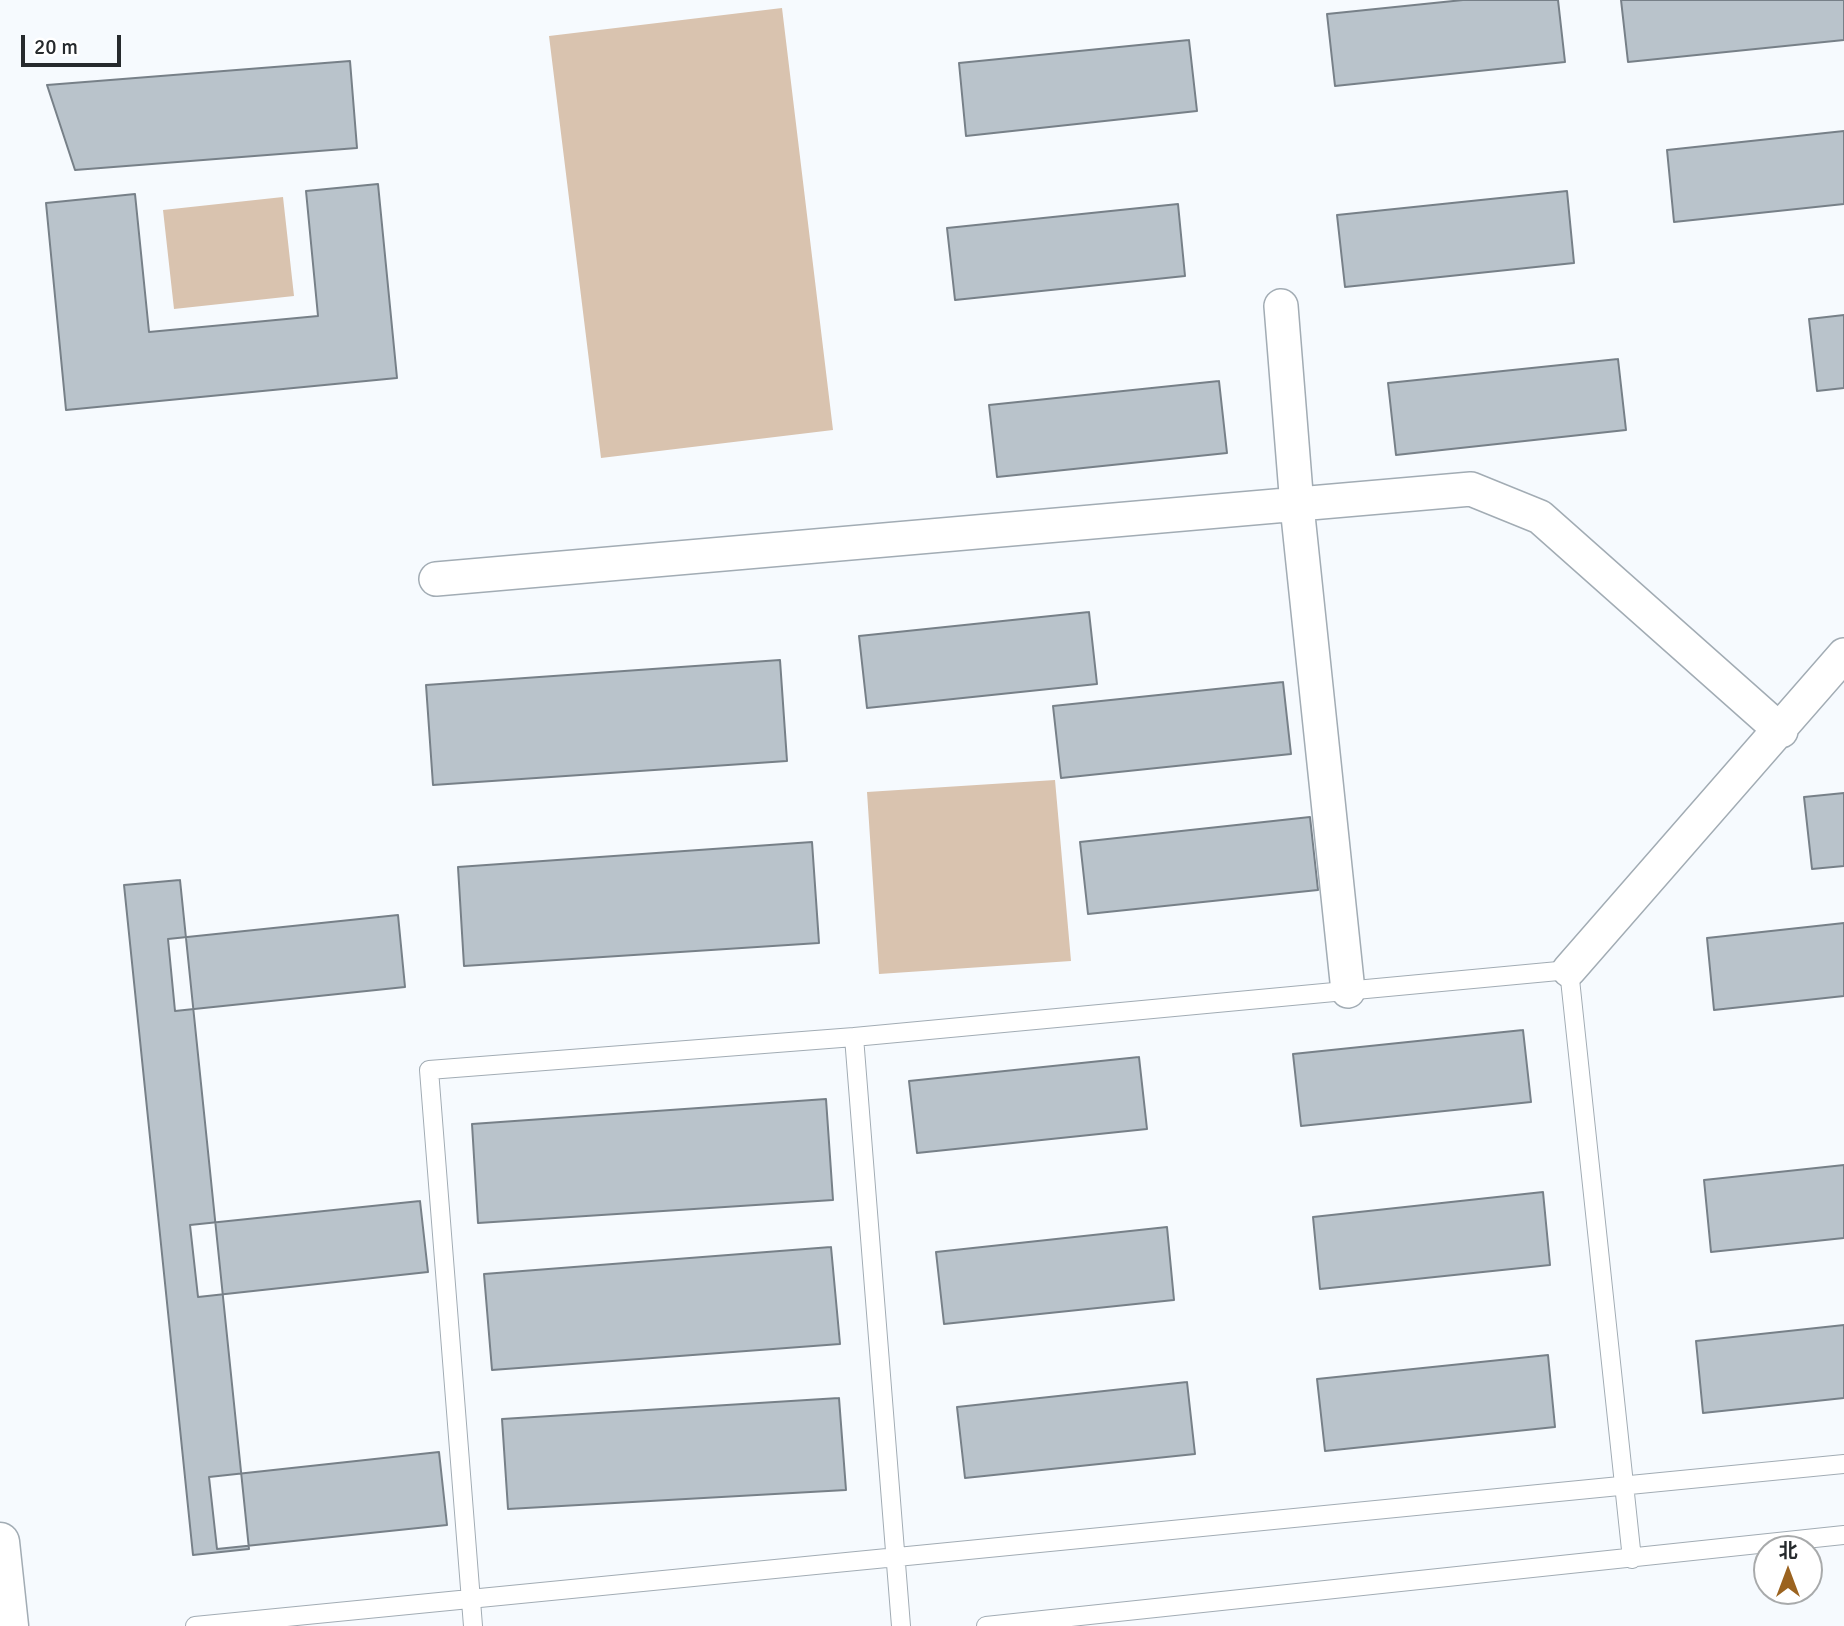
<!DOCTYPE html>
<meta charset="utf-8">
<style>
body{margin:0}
#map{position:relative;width:1844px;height:1626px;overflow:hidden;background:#f6fafe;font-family:Signika,"Noto Sans SC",sans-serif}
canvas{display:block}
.north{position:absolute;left:1753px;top:1535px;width:70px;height:70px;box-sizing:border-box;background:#fff;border:2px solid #a8aaab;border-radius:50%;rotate:0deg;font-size:19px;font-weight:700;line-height:28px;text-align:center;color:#262a2d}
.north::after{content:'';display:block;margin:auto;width:24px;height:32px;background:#9b631f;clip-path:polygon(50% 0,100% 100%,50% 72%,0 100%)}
.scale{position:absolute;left:21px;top:35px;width:100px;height:32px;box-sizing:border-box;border:4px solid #262a2d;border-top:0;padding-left:9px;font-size:21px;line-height:24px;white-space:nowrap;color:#262a2d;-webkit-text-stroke:5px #fff;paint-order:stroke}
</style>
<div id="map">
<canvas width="1844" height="1626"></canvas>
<div class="north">北</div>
<div class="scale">20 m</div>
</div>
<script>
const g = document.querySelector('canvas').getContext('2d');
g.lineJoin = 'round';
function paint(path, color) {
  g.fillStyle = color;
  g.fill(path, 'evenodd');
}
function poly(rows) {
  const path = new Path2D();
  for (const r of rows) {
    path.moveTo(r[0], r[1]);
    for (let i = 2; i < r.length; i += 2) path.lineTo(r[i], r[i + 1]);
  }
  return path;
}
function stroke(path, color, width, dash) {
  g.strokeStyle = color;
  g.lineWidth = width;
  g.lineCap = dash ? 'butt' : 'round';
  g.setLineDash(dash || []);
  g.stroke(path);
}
paint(poly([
 [782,8,833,430,601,458,549,36],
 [283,197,294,296,174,309,163,210],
 [1055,780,1071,961,879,974,867,792]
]), '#d9c3af');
const building = poly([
 [1463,0,1558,0,1565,62,1335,86,1327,14,1463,0],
 [1621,0,1844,0,1844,40,1628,62,1621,0],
 [1189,40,1197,111,966,136,959,63,1189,40],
 [350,61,357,148,75,170,47,85,350,61],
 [1844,131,1844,204,1674,222,1667,150,1844,131],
 [378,184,397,378,66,410,46,203,135,194,149,332,318,316,306,191,378,184],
 [1567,191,1574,263,1345,287,1337,215,1567,191],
 [1178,204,1185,276,955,300,947,228,1178,204],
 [1844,315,1844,388,1817,391,1809,319,1844,315],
 [1618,359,1626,430,1396,455,1388,383,1618,359],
 [1219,381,1227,453,997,477,989,405,1219,381],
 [1089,612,1097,684,867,708,859,636,1089,612],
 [780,660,787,761,433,785,426,685,780,660],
 [1283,682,1291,754,1061,778,1053,706,1283,682],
 [1844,793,1844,866,1812,869,1804,797,1844,793],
 [1310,817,1318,890,1088,914,1080,842,1310,817],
 [812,842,819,943,464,966,458,867,812,842],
 [180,880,249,1549,193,1555,124,885,180,880],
 [398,915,405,987,175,1011,168,939,398,915],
 [1844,923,1844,996,1714,1010,1707,938,1844,923],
 [1523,1030,1531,1102,1301,1126,1293,1054,1523,1030],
 [1139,1057,1147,1129,917,1153,909,1081,1139,1057],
 [826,1099,833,1200,478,1223,472,1124,826,1099],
 [1844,1165,1844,1238,1711,1252,1704,1180,1844,1165],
 [1543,1192,1550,1265,1320,1289,1313,1217,1543,1192],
 [420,1201,428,1272,198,1297,190,1225,420,1201],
 [1167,1227,1174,1300,944,1324,936,1252,1167,1227],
 [831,1247,840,1344,492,1370,484,1274,831,1247],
 [1844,1325,1844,1398,1703,1413,1696,1341,1844,1325],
 [1548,1355,1555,1427,1325,1451,1317,1379,1548,1355],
 [1187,1382,1195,1454,965,1478,957,1407,1187,1382],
 [839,1398,846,1490,508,1509,502,1419,839,1398],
 [439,1452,447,1525,217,1549,209,1477,439,1452]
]);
paint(building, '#b9c3cb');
stroke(building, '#778088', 2);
const service = poly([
 [854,1037,901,1626],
 [195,1626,1844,1464],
 [473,1626,429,1070,854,1037,1569,970,1632,1559],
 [986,1626,1844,1535]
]);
const minor = poly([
 [1281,306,1297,506,1348,991],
 [436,579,1471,489,1540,517,1781,731],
 [1569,970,1844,655]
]);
const secondary = poly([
 [0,1542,9,1626]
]);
stroke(service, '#a2acb4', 20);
stroke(minor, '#a2acb4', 36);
stroke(secondary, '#a2acb4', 41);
stroke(service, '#fff', 18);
stroke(minor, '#fff', 33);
stroke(secondary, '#fff', 38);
</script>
